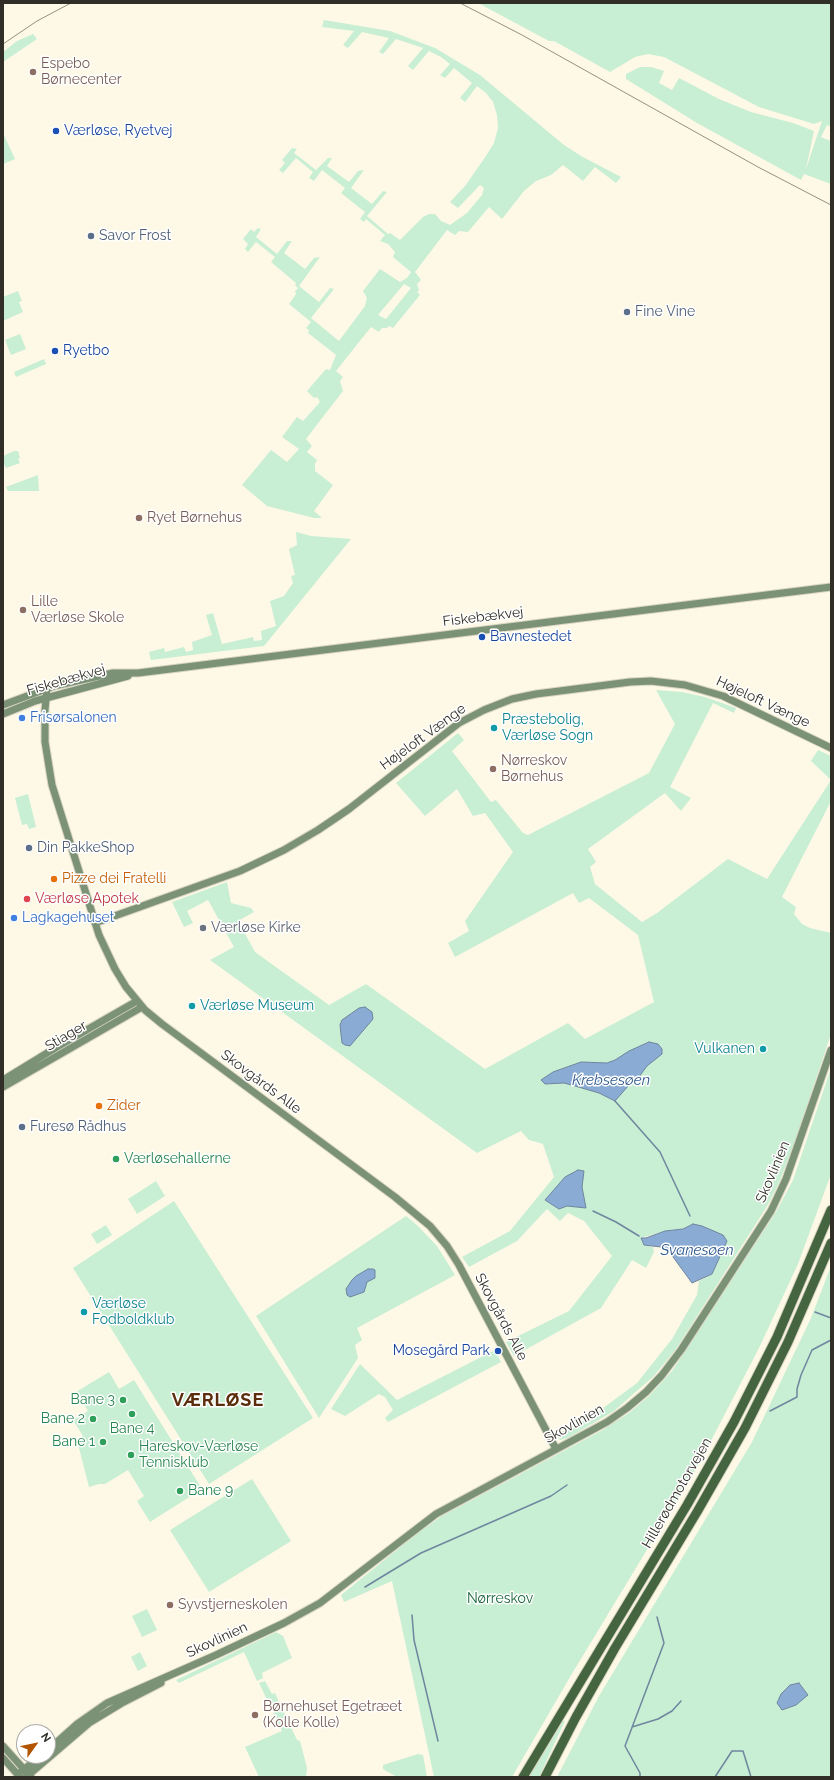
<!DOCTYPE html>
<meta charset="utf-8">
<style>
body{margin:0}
#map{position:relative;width:834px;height:1780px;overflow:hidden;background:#fef9e6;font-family:Raleway,sans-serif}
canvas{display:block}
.frame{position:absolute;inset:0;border:4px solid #302e26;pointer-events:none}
.north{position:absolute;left:16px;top:1724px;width:40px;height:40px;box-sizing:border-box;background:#fff;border:1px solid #acaba8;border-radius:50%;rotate:57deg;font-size:11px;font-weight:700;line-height:16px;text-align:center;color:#302e26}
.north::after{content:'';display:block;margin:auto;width:14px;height:18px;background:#b25400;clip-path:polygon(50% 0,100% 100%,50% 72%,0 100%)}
</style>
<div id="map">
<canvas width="834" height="1780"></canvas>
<div class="frame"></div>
<div class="north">N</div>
</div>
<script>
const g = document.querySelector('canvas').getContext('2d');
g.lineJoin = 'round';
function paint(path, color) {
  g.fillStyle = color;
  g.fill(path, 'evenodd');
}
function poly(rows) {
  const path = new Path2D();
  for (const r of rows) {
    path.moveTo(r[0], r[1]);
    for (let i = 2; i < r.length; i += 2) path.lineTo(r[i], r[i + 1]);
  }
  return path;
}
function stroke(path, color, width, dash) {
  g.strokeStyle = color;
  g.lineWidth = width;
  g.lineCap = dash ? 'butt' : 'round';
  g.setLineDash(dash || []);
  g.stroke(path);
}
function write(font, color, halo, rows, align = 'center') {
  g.font = font + ' Raleway,sans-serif';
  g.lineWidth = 3;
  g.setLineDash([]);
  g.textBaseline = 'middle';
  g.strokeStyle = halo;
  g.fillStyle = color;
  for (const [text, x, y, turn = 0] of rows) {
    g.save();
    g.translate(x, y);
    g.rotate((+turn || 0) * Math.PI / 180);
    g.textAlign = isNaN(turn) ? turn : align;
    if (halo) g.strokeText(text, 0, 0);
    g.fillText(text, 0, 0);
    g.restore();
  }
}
paint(poly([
 [478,3,831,3,831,127,827,125,821,137,831,141,831,184,804,174,801,180,697,123,626,79,626,74,640,67,651,67,664,71,659,83,672,90,679,78,719,99,751,112,793,123,814,131,806,169,822,121,814,124,759,107,664,57,648,54,635,57,610,72,554,41,549,41],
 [324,20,390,31,435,48,480,75,564,145,581,156,621,177,616,183,595,167,583,181,563,165,551,175,536,181,524,191,502,219,489,207,468,232,459,231,455,235,447,230,415,272,421,280,417,284,419,290,417,292,420,295,393,328,389,326,387,328,382,328,379,332,371,327,336,371,343,377,340,381,343,391,306,439,312,446,307,452,317,460,315,464,315,471,333,485,314,511,322,518,314,518,267,506,242,485,271,450,287,462,299,449,282,437,297,417,303,421,320,402,317,397,314,398,307,391,326,369,330,370,336,355,308,333,309,330,306,328,311,322,289,304,296,294,295,291,298,288,295,285,296,283,271,262,275,257,256,242,248,252,245,249,248,244,243,239,251,229,254,232,258,228,261,229,256,237,277,254,287,241,292,241,284,253,305,269,314,258,320,257,299,286,319,302,330,288,334,289,311,318,339,341,365,306,367,298,363,291,380,269,400,282,407,278,411,272,393,257,395,252,388,244,380,241,385,235,366,219,364,222,360,219,365,212,341,193,345,188,322,170,314,181,309,178,313,172,296,158,283,173,279,170,285,163,282,160,292,148,297,149,294,153,316,170,328,158,332,158,327,166,349,182,358,171,364,170,351,188,372,204,383,191,387,192,367,216,388,234,390,233,400,240,423,217,429,214,435,214,441,221,450,225,467,213,482,195,484,188,480,185,458,208,450,202,465,186,486,156,494,143,498,128,497,115,493,102,486,93,477,86,465,102,460,98,472,83,454,68,445,78,440,75,450,64,441,57,429,51,413,70,408,66,423,48,396,39,383,54,379,52,389,38,362,32,348,48,343,45,354,31,322,27],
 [404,284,411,288,386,319,378,315],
 [33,34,37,39,3,62,3,52,17,41],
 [3,133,15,159,3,164],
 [18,291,22,301,19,302,23,312,3,321,3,297],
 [20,334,26,349,11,355,5,340],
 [44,359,46,364,16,377,14,372],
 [14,451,18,451,20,458,18,459,20,463,6,468,3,462,3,456],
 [38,475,39,491,8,491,6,487],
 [296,532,311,536,351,539,264,646,151,660,149,652,164,648,165,652,184,647,186,652,193,650,192,642,212,635,206,615,213,613,222,644,253,637,254,641,262,640,261,631,276,626,270,601,284,596,293,583,291,576,295,575,289,549,297,545],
 [656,690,682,692,705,697,736,708,734,713,713,703,670,787,691,798,681,811,665,793,588,849,596,862,590,867,595,884,642,922,657,913,728,859,767,879,831,780,831,801,782,897,796,907,794,914,802,924,810,928,831,933,831,1034,795,1142,778,1185,766,1208,676,1349,654,1376,614,1411,568,1438,560,1440,556,1435,595,1414,637,1383,672,1339,697,1295,699,1281,712,1274,693,1224,683,1229,665,1231,641,1238,644,1245,653,1247,654,1252,646,1268,632,1260,601,1308,514,1356,506,1342,569,1311,612,1256,584,1221,568,1213,560,1221,547,1209,517,1241,469,1267,462,1257,510,1231,554,1177,543,1144,529,1140,521,1131,477,1153,210,960,234,947,208,900,187,911,193,923,184,927,172,902,227,882,231,903,251,908,254,912,238,921,255,952,329,1005,366,984,485,1069,568,1023,585,1039,654,1002,638,935,589,898,579,903,573,893,455,957,448,943,469,931,465,921,513,852,485,813,473,816,457,789,425,816,396,783,458,733,464,740,452,751,491,802,496,800,523,833,528,835,649,773,675,724],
 [818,750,831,756,831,780,811,761],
 [28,794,36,827,29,829,27,824,22,825,15,798],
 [831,1068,831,1174,798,1264,759,1348,700,1462,570,1677,512,1777,434,1777,392,1581,344,1602,341,1595,419,1532,442,1516,601,1431,629,1413,649,1396,672,1371,776,1212,793,1180],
 [156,1181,165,1196,137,1214,128,1199],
 [174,1201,313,1418,209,1484,73,1268],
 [406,1216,417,1225,437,1246,455,1275,357,1328,362,1340,355,1345,358,1358,319,1418,256,1316],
 [106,1225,112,1235,97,1244,91,1234],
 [831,1266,831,1777,557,1777,599,1696,752,1442,811,1318],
 [495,1350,501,1362,388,1422,385,1418,393,1410,385,1397,379,1394,345,1416,331,1409,360,1364,397,1400],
 [109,1372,119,1389,134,1380,202,1489,150,1522,137,1501,144,1496,128,1470,105,1484,99,1484,89,1487,77,1440,83,1436,73,1420,88,1411,76,1392],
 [252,1479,291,1541,209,1592,170,1530],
 [147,1609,157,1630,142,1637,132,1616],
 [276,1632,283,1636,292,1658,262,1673,263,1678,257,1681,244,1652,179,1683,176,1680],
 [140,1652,147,1666,138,1671,131,1657],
 [265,1681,272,1694,275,1693,297,1740,300,1741,307,1768,306,1777,259,1777,245,1747,282,1731,259,1683],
 [561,1721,565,1721,539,1777,527,1777],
 [418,1754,423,1755,427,1777,397,1777,383,1769,383,1765]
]), '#c8eed3');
const water = poly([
 [365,1007,372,1012,373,1019,350,1046,345,1045,342,1043,340,1025,342,1020,359,1008,365,1007],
 [649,1042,658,1044,662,1049,662,1054,647,1066,636,1081,629,1085,615,1101,599,1093,575,1086,564,1083,545,1084,541,1080,553,1072,581,1062,607,1063,615,1060,629,1051,649,1042],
 [578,1170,584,1171,582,1187,586,1208,567,1206,559,1209,545,1200,565,1177,578,1170],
 [693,1224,702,1226,723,1235,727,1241,712,1274,692,1283,668,1250,661,1247,644,1245,641,1238,646,1238,665,1231,683,1229,693,1224],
 [368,1269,373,1269,375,1270,375,1278,367,1282,364,1292,350,1297,347,1295,346,1289,352,1280,356,1276,368,1269],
 [799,1683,808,1695,796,1705,782,1710,777,1703,781,1694,790,1685,799,1683]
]);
paint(water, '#8aabd3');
stroke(water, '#6f869f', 1);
stroke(poly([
 [615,1101,660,1152,690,1216],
 [593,1211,616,1222,639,1236],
 [815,1312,831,1318],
 [770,1411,797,1397,797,1389,801,1375,812,1350,831,1340],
 [365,1587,421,1553,551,1496,567,1485],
 [412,1615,414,1640,438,1741],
 [632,1727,658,1719,672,1711,681,1701],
 [640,1777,640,1773,625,1746,664,1643,657,1617],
 [715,1777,732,1751,743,1751,751,1777]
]), '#6f869f', 1.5);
const secondary = poly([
 [47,688,45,710,45,742,52,785,99,935,115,969,126,987,145,1010,162,1024,395,1197,430,1226,447,1246,459,1265,556,1449],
 [3,705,54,686,113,673,138,673,831,587],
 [3,714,35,701,128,676],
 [95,923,240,871,284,850,318,830,349,809,459,723,484,710,512,699,536,694,630,682,651,681,685,685,723,696,831,748],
 [3,1080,57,1047,137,1001],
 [3,1087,142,1007],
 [3,1746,31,1777],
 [48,1750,77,1724,107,1703,216,1655,284,1623,320,1603,436,1514,607,1422,627,1408,646,1392,662,1375,681,1350,771,1211,786,1179,831,1050],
 [3,1758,20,1777],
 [18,1774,41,1756],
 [26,1777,89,1723,122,1703,161,1683]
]);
const highway = poly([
 [523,1777,687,1505,734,1422,777,1337,831,1210],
 [545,1777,576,1717,615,1648,697,1512,745,1428,788,1342,831,1243]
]);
stroke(secondary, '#d9d4c3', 9);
stroke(highway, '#d9d4c3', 11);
stroke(secondary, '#7b9277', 7);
stroke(highway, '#456540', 9);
stroke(poly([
 [460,3,522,35,758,167,831,205],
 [3,44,37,21,71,3]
]), '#939083', 1);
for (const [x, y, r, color] of [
 [33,72,4,"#8d6e63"],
 [56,131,4,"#1a4fb4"],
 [91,236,4,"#5c6f8a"],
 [627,312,4,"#5c6f8a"],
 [55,351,4,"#1a4fb4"],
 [139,518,4,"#8d6e63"],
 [23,610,4,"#8d6e63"],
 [482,637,4,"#1a4fb4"],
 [22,718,4,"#3f7fe0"],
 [494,728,4,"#0f9aa8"],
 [493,769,4,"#8d6e63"],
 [29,848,4,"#5c6f8a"],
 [54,879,4,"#e8710a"],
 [27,899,4,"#e0444e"],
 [14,918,4,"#3f7fe0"],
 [203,928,4,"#6b7280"],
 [192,1006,4,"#0f9aa8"],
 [763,1049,4,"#0f9aa8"],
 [99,1106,4,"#e8710a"],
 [22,1127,4,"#5c6f8a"],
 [116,1159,4,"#2e9e5b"],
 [84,1312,4,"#0f9aa8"],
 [498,1351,4,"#1a4fb4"],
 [123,1400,4,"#2e9e5b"],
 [132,1414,4,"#2e9e5b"],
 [93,1419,4,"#2e9e5b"],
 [103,1442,4,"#2e9e5b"],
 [131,1455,4,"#2e9e5b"],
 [180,1491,4,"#2e9e5b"],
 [170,1605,4,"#8d6e63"],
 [255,1715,4,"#8d6e63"]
]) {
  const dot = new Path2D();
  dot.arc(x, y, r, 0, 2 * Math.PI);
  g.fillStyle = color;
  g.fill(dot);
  stroke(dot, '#fff', 1.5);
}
write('14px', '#785e54', '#fff', [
 ["Espebo",41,64],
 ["Børnecenter",41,80],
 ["Ryet Børnehus",147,518],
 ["Lille",31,602],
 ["Værløse Skole",31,618],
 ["Nørreskov",501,761],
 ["Børnehus",501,777],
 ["Syvstjerneskolen",178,1605],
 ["Børnehuset Egetræet",263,1707],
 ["(Kolle Kolle)",263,1723]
], 'left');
write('14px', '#164399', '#fff', [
 ["Værløse, Ryetvej",64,131],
 ["Ryetbo",63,351],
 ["Bavnestedet",490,637],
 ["Mosegård Park",490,1351,"right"]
], 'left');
write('14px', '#4e5e75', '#fff', [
 ["Savor Frost",99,236],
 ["Fine Vine",635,312],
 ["Din PakkeShop",37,848],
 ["Furesø Rådhus",30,1127]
], 'left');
write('14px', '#302e26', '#fff', [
 ["Fiskebækvej",483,617,-7],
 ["Fiskebækvej",66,680,-16],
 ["Højeloft Vænge",763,702,25],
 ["Højeloft Vænge",423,737,-36],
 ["Stiager",66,1036,-31],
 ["Skovgårds Alle",261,1082,37],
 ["Skovlinien",773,1172,-67],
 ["Skovgårds Alle",501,1317,62],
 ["Skovlinien",574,1424,-29],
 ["Hillerødmotorvejen",677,1493,-60],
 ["Skovlinien",217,1640,-25]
]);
write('14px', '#366cbe', '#fff', [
 ["Frisørsalonen",30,718],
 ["Lagkagehuset",22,918]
], 'left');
write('14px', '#0d838f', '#fff', [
 ["Præstebolig,",502,720],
 ["Værløse Sogn",502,736],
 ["Værløse Museum",200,1006],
 ["Vulkanen",755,1049,"right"],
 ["Værløse",92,1304],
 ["Fodboldklub",92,1320]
], 'left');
write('14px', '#c56008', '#fff', [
 ["Pizze dei Fratelli",62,879],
 ["Zider",107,1106]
], 'left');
write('14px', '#be3a42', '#fff', [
 ["Værløse Apotek",35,899]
], 'left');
write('14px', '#5b616d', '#fff', [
 ["Værløse Kirke",211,928]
], 'left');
write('14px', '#27864d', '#fff', [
 ["Værløsehallerne",124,1159],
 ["Bane 3",115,1400,"right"],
 ["Bane 2",85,1419,"right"],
 ["Bane 4",132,1429,"center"],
 ["Bane 1",95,1442,"right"],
 ["Hareskov-Værløse",139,1447],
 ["Tennisklub",139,1463],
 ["Bane 9",188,1491]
], 'left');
write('14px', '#18643a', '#fff', [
 ["Nørreskov",500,1599]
]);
write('italic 15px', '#2d598d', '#fff', [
 ["Krebsesøen",611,1080],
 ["Svanesøen",697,1250]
]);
g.letterSpacing = '1px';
write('bold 18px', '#5b2d0c', '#fff', [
 ["VÆRLØSE",218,1401]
]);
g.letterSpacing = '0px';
</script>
